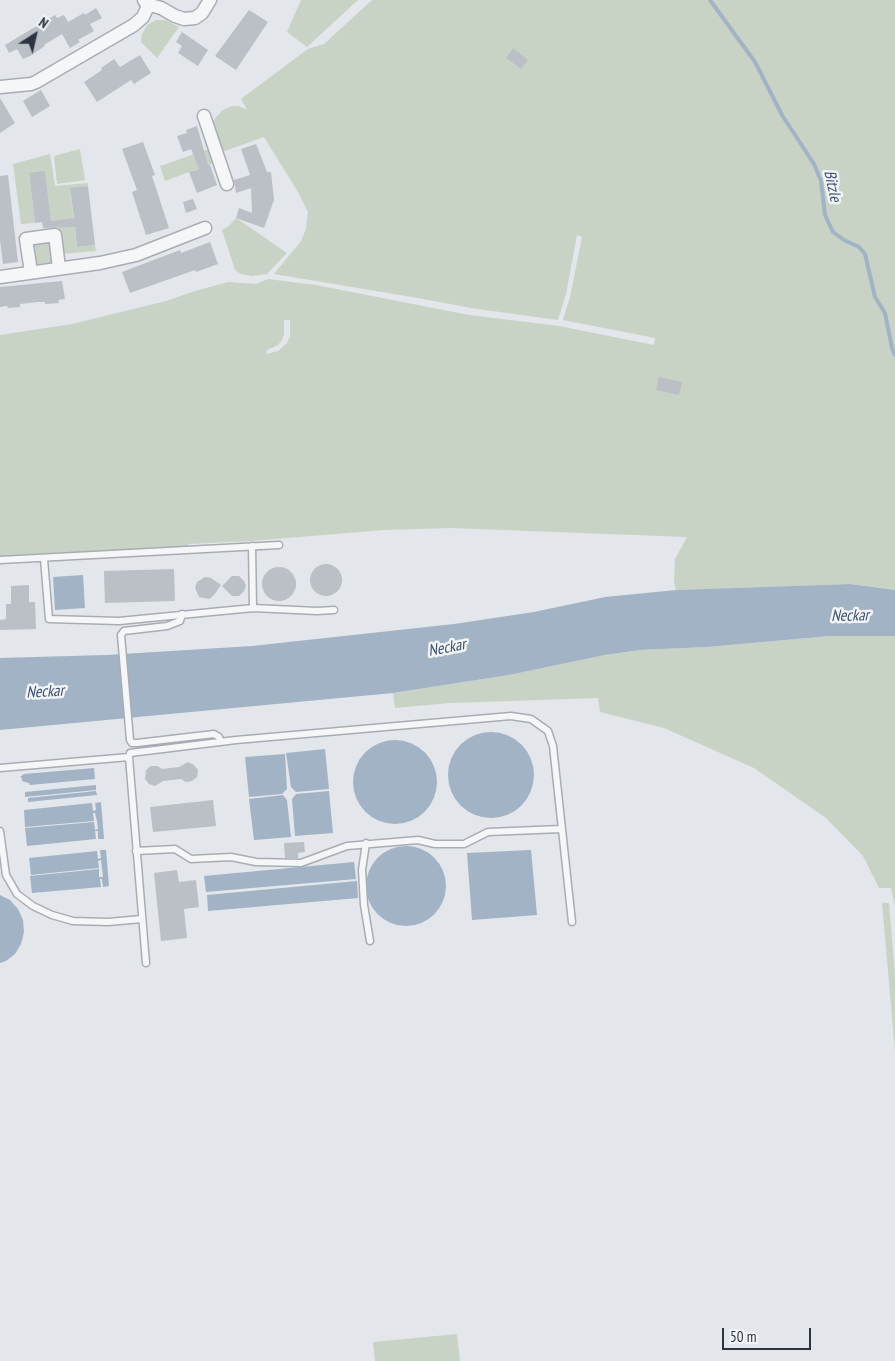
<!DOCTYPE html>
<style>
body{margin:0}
#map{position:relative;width:895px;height:1361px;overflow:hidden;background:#e3e6ea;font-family:"PT Sans Narrow",sans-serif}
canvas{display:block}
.north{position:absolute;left:10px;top:10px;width:50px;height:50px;-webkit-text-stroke:4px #f3f4f7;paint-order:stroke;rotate:35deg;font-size:14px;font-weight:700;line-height:20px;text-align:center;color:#2c3341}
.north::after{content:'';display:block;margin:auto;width:18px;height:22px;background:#2c3341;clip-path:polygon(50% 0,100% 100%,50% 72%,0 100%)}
.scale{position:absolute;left:722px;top:1328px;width:89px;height:22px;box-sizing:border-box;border:2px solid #2c3341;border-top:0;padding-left:6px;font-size:15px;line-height:18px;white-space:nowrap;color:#2c3341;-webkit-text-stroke:4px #f3f4f7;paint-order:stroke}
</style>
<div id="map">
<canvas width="895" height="1361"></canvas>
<div class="north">N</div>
<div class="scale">50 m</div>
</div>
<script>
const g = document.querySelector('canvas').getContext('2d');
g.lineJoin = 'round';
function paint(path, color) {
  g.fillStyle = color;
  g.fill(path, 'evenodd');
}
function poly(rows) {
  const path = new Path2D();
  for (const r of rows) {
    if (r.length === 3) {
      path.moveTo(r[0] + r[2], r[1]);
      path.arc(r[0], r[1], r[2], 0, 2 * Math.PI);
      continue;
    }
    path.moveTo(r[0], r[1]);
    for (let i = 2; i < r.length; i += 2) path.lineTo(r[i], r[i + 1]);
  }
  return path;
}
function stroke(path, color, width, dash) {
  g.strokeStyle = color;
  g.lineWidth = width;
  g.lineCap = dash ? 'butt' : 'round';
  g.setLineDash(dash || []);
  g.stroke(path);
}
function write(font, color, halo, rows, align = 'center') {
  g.font = font + ' "PT Sans Narrow",sans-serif';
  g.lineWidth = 5;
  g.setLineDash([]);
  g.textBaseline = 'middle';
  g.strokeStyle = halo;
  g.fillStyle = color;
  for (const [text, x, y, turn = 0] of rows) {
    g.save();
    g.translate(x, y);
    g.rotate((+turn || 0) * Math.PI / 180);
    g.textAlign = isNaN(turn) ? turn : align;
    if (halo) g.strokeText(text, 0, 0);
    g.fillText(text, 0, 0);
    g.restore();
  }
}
paint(poly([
 [301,0,358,0,307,47,287,32],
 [372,0,895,0,895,590,850,584,676,590,674,582,675,559,687,537,450,528,383,530,251,541,188,544,188,550,0,560,0,335,72,324,166,301,195,291,228,282,256,284,268,279,316,285,469,315,559,326,654,345,655,338,563,320,570,297,582,237,577,235,566,294,558,320,471,308,418,298,274,274,301,241,306,229,308,212,298,192,264,137,222,152,214,129,213,122,216,117,223,110,232,106,238,106,247,110,241,99,308,49,324,44],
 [284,320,290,320,290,336,287,343,278,351,266,354,267,350,278,345,282,340,284,334],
 [156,20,165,20,179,27,157,58,141,42,142,34,147,25],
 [215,147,219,161,165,181,160,166],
 [80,149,85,180,57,184,54,156],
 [50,154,55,186,88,183,88,186,70,189,77,247,95,245,96,251,62,254,58,220,51,221,45,172,29,174,35,223,21,224,13,164],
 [236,218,287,253,267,274,252,276,241,274,235,270,222,230,229,226],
 [51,241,54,264,35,266,32,244],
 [830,636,895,636,895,906,891,888,879,888,863,856,826,818,754,768,664,728,600,712,598,698,450,703,395,708,393,693,509,675,605,655,640,650,707,647],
 [882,903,889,903,895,975,895,1051],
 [457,1334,460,1361,375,1361,373,1342]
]), '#c8d3c5');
paint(poly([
 [83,575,85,608,55,610,53,577],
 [850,584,895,590,895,636,830,636,707,647,640,650,605,655,509,675,393,693,0,730,0,658,106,655,252,646,454,624,534,612,605,597,676,590],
 [491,775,43],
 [395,782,42],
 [325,749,329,789,296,792,291,787,286,753],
 [285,754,287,789,282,794,249,797,245,757],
 [94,768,95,779,30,785,29,783,22,781,22,778,20,777,24,774],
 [96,785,96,790,25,797,25,792],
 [96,791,97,795,28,802,28,798],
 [329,791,333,833,295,836,292,799,296,794],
 [283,795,287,800,291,837,254,840,249,799],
 [101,802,104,839,98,839,98,831,95,831,96,839,27,846,25,828,94,822,95,830,98,829,97,821,95,813,93,813,94,821,25,827,24,810,92,803,93,811,96,810,95,803],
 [406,886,40],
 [100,850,106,850,109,886,103,887,102,879,100,879,101,887,32,893,30,876,99,869,99,877,103,877,101,860,98,861,99,868,31,875,29,858,97,851,98,859,101,858],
 [531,850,537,915,472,920,467,853],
 [354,862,356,879,206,892,204,876],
 [357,881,358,898,208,911,207,895],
 [0,895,10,900,18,909,23,920,24,932,21,944,15,954,6,961,0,963]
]), '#a2b3c6');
stroke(poly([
 [710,0,755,62,782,115,814,164,821,181,825,215,833,232,844,240,859,247,865,254,875,297,885,313,892,348,895,355]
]), '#a2b3c6', 4);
paint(poly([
 [96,8,102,18,90,24,94,31,78,40,80,42,70,48,62,34,44,45,45,46,30,56,23,59,17,49,9,53,5,45,55,15,57,18,64,15,68,22,84,13,85,15],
 [249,10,268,22,236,70,215,56],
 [182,32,208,50,198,66,178,53,182,46,176,42],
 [513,48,528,60,521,69,506,58],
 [140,55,151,73,134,84,131,80,97,102,84,82,102,70,101,68,114,59,120,67],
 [41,90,50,106,32,117,23,101],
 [0,98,15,123,0,133],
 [197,126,208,165,210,165,217,185,197,193,189,172,199,169,191,149,183,152,177,136,187,133,186,130],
 [143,142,155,175,152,176,169,228,146,235,132,192,137,190,122,149],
 [256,144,267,172,271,172,274,200,264,228,236,218,239,208,252,213,251,188,236,193,234,180,250,175,241,149],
 [45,171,51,221,74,218,70,188,88,186,95,245,77,247,75,227,43,228,42,222,51,221,35,223,29,173],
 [8,175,18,262,3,264,0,240,0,176],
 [193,199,197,209,186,213,183,202],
 [210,242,218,264,196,272,195,270,130,293,122,272,180,250,181,253],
 [62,281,65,299,58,300,59,303,45,304,45,302,38,302,20,304,20,307,8,308,7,306,0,307,0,287],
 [659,377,682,382,679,395,656,390],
 [326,580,16],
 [279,584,17],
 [174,569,175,601,105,603,104,571],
 [232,576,239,576,244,581,246,586,244,591,239,596,232,596,222,586],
 [205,577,211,578,221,585,214,595,209,599,199,597,195,588,197,582],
 [29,585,29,602,35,602,36,629,0,630,0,620,6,619,6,604,11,604,11,586],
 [188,762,194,765,198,770,197,777,192,781,186,782,181,779,163,781,155,786,149,784,145,779,146,770,151,766,157,766,162,769,179,767],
 [213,800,216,826,153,832,150,807],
 [304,842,305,852,298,853,298,858,285,858,284,843],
 [177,870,179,882,196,880,199,907,184,909,187,938,161,941,154,873]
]), '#bbbfc6');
const service = poly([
 [44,559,49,619,119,621,253,608,252,546],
 [0,560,279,545],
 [253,608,317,611,334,610],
 [182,614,180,621,167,626,124,631,121,635,130,740,132,743,137,743,214,734,219,737,221,742],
 [129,757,130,753,236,740,511,716,531,719,548,731,553,746,572,922],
 [0,768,129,757,146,963],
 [0,831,6,875,17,894,33,906,52,915,73,921,108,922,142,919],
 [366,843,362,870,364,905,370,941],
 [136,851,175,849,191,859,231,857,256,862,301,863,347,846,418,840,435,844,464,844,488,832,561,829]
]);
const minor = poly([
 [148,6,154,6,161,8,175,16,184,19,195,18,202,13,210,0],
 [0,87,31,84,36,82,134,25,143,17,148,6,144,0],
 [204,116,227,184],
 [31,272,26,239,55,235,59,268],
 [0,277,100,263,136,255,205,228]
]);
stroke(service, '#a8adb4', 9);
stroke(minor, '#a8adb4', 15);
stroke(service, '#f5f6f8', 6);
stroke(minor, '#f5f6f8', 12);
write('italic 16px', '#3a5171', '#f3f4f7', [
 ["Bitzle",832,186,78],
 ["Neckar",850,616,-1],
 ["Neckar",447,648,-11],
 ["Neckar",45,692,-3]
]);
</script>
